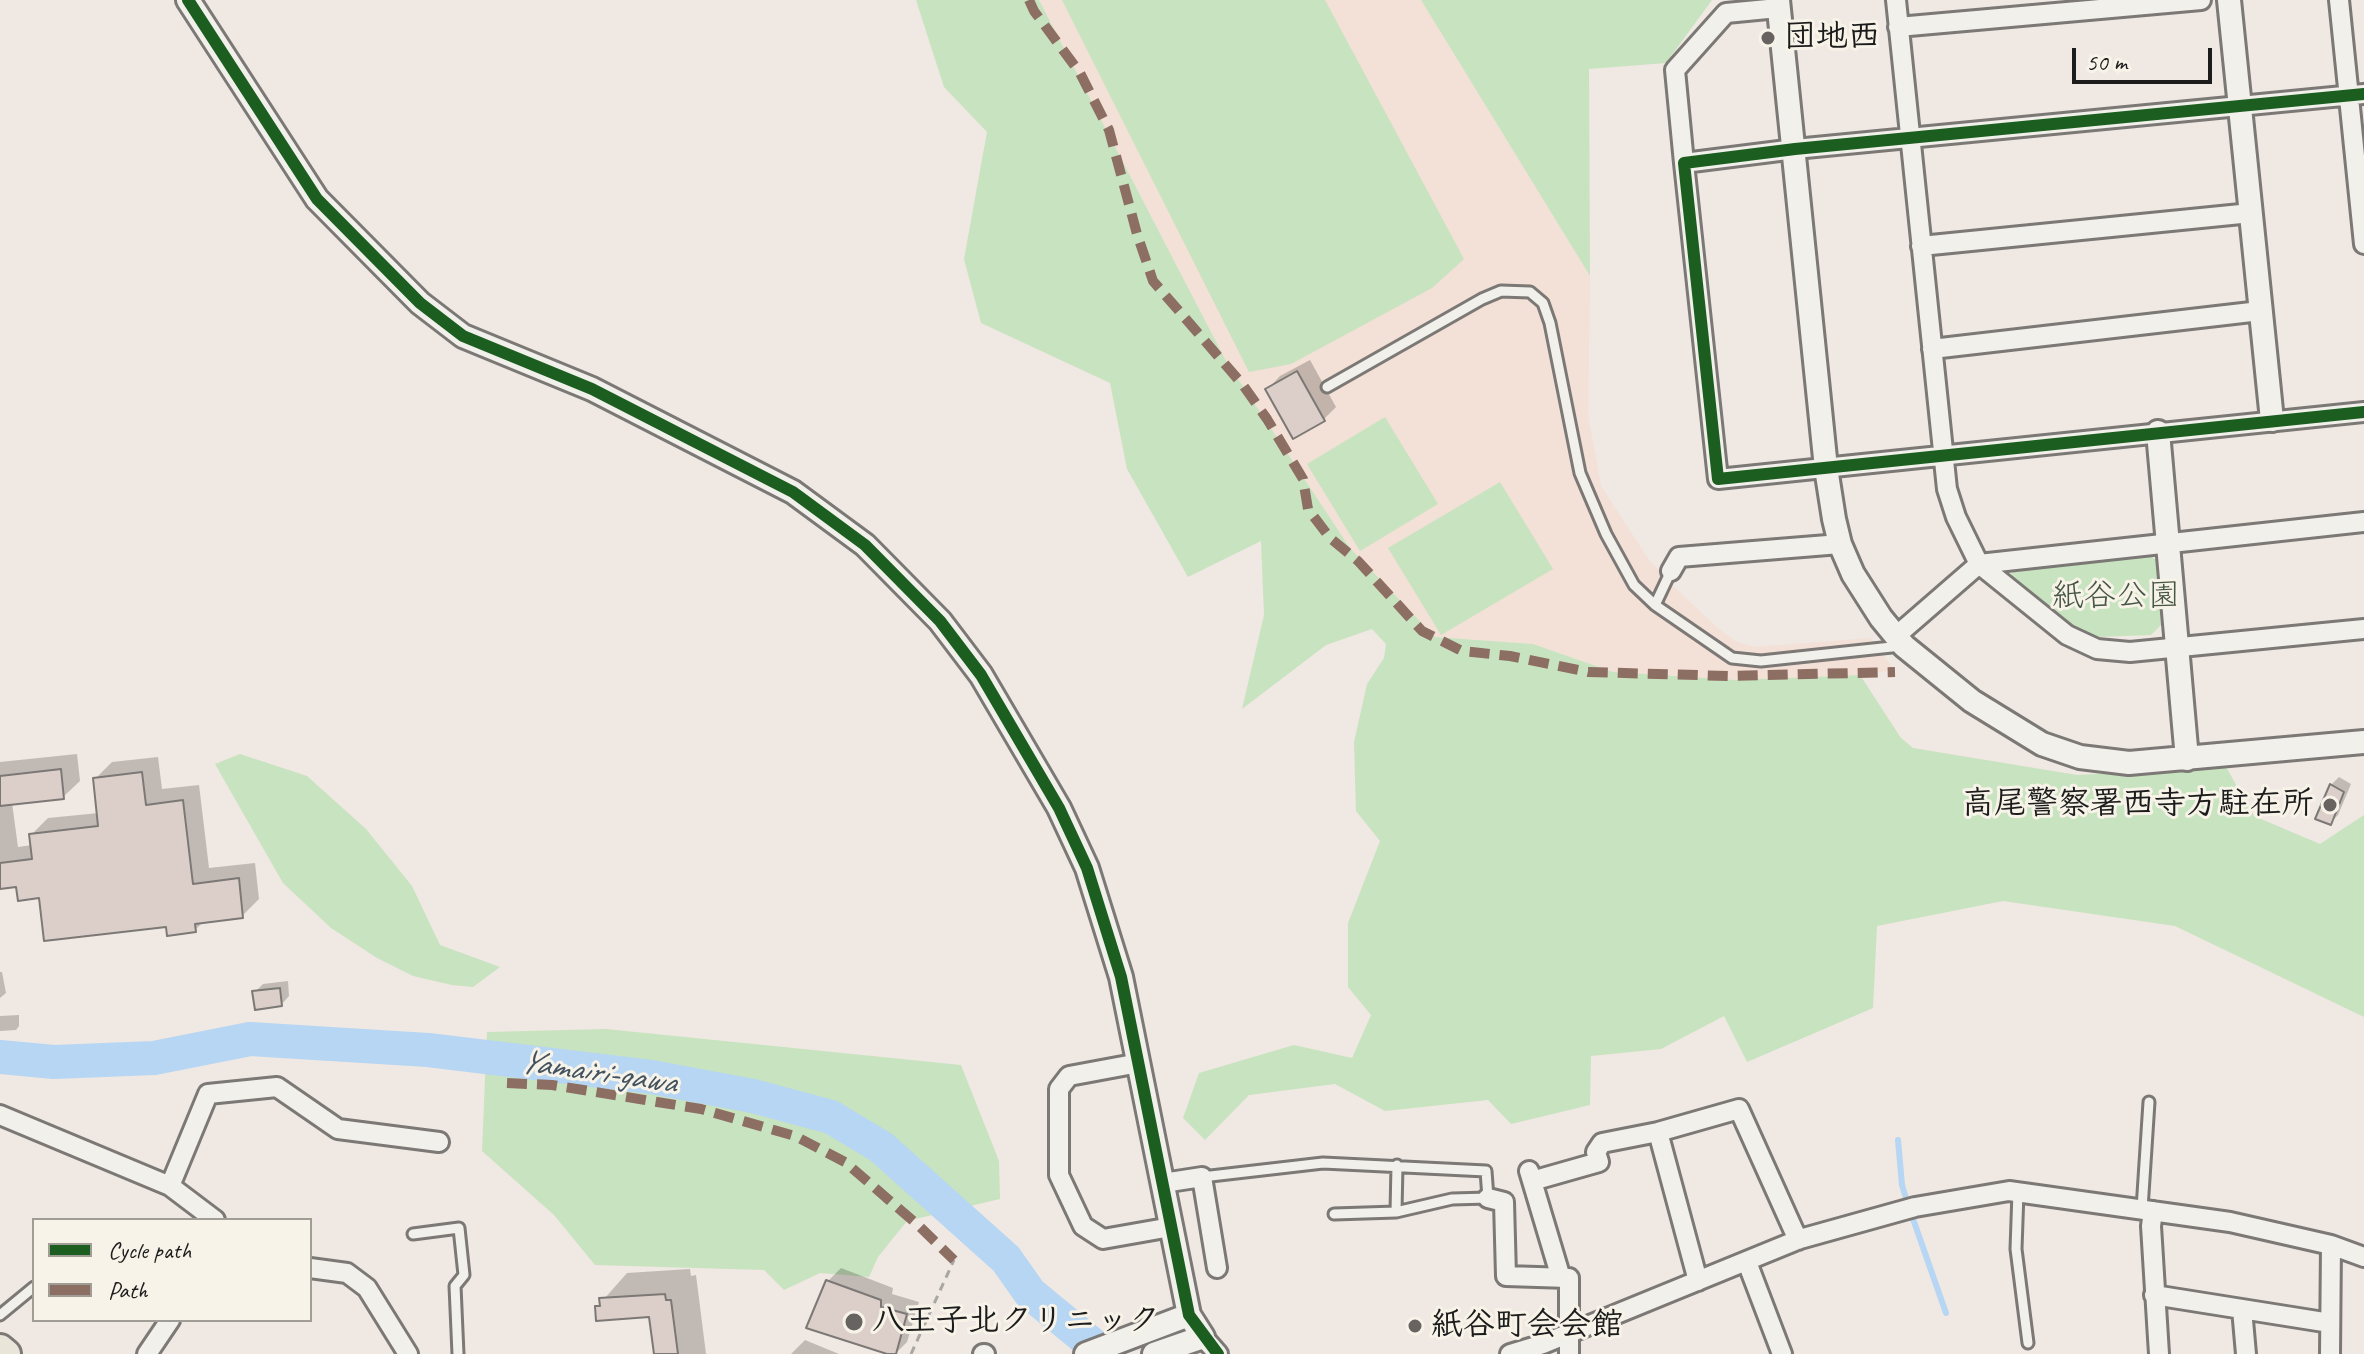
<!DOCTYPE html>
<meta charset="utf-8">
<style>
body{margin:0}
#map{position:relative;width:2364px;height:1354px;overflow:hidden;background:#f0e8e2;font-family:Caveat,sans-serif}
canvas{display:block}
.legend{position:absolute;left:32px;top:1218px;width:280px;height:104px;box-sizing:border-box;background:#f7f3e8;border:2px solid #9f9d96;margin:0;padding:10px 14px;list-style:none;font-size:24px;color:#1c1c1c}
.legend li{display:flex;align-items:center;gap:16px;height:40px}
.legend b{width:40px;border:2px solid #9f9d96}
.scale{position:absolute;left:2072px;top:48px;width:140px;height:36px;box-sizing:border-box;border:4px solid #1c1c1c;border-top:0;padding-left:10px;font-size:24px;line-height:28px;white-space:nowrap;color:#1c1c1c;-webkit-text-stroke:6px #f7f3e8;paint-order:stroke}
</style>
<div id="map">
<canvas width="2364" height="1354"></canvas>
<ul class="legend">
<li><b style="height:10px;background:#1b5e20"></b>Cycle path</li>
<li><b style="height:10px;background:#8d6e63"></b>Path</li>
</ul>
<div class="scale">50 m</div>
</div>
<script>
const g = document.querySelector('canvas').getContext('2d');
g.lineJoin = 'round';
function paint(path, color) {
  g.fillStyle = color;
  g.fill(path, 'evenodd');
}
function poly(rows) {
  const path = new Path2D();
  for (const r of rows) {
    path.moveTo(r[0], r[1]);
    for (let i = 2; i < r.length; i += 2) path.lineTo(r[i], r[i + 1]);
  }
  return path;
}
function stroke(path, color, width, dash) {
  g.strokeStyle = color;
  g.lineWidth = width;
  g.lineCap = dash ? 'butt' : 'round';
  g.setLineDash(dash || []);
  g.stroke(path);
}
function write(font, color, halo, rows, align = 'center') {
  g.font = font + ' Caveat,"Klee One",sans-serif';
  g.lineWidth = 6;
  g.setLineDash([]);
  g.textBaseline = 'middle';
  g.strokeStyle = halo;
  g.fillStyle = color;
  for (const [text, x, y, turn = 0] of rows) {
    g.save();
    g.translate(x, y);
    g.rotate((+turn || 0) * Math.PI / 180);
    g.textAlign = isNaN(turn) ? turn : align;
    if (halo) g.strokeText(text, 0, 0);
    g.fillText(text, 0, 0);
    g.restore();
  }
}
paint(poly([
 [1039,0,1421,0,1590,276,1588,415,1601,486,1649,560,1676,589,1720,630,1737,642,1755,647,1871,638,1894,670,1860,675,1736,680,1613,672,1533,644,1435,637,1350,548,1225,359]
]), '#f3e0d6');
paint(poly([
 [916,0,1039,0,1225,359,1350,548,1435,637,1533,644,1613,672,1736,680,1860,675,1901,738,1913,748,2077,775,2226,767,2254,816,2320,844,2364,815,2364,1017,2175,926,2003,901,1877,926,1873,1008,1747,1062,1724,1016,1661,1049,1591,1056,1590,1105,1511,1124,1488,1100,1385,1111,1335,1084,1249,1095,1205,1140,1183,1118,1199,1073,1294,1045,1352,1058,1371,1015,1348,987,1348,923,1380,841,1356,811,1354,742,1367,684,1384,658,1386,644,1372,629,1326,645,1242,709,1264,615,1261,541,1188,577,1127,469,1110,383,981,323,964,259,987,132,944,87],
 [1062,0,1325,0,1464,259,1432,288,1291,364,1249,372],
 [1421,0,1712,0,1666,63,1589,69,1590,276],
 [1385,417,1438,504,1360,551,1307,464],
 [1500,482,1553,569,1441,635,1388,548],
 [2148,554,2159,562,2162,624,2151,635,2098,637,2084,632,2065,621,2010,577,2016,566],
 [240,754,307,776,366,829,412,886,440,945,500,967,473,987,452,985,413,976,377,958,331,928,283,883,215,764],
 [606,1029,961,1065,999,1161,1000,1199,907,1221,878,1257,869,1277,820,1273,784,1290,764,1270,595,1265,554,1215,482,1151,487,1032]
]), '#c8e3bf');
paint(poly([
 [1310,360,1336,407,1323,420,1268,389,1280,376],
 [77,754,80,781,63,797,12,803,18,847,32,845,31,835,48,818,99,813,95,779,112,762,158,757,162,789,199,785,209,868,255,863,259,899,242,916,205,920,195,930,40,896,18,885,0,887,0,762],
 [2339,777,2351,784,2338,815,2330,823,2331,785],
 [0,972,2,972,6,993,0,998],
 [288,981,289,996,281,1005,255,992,263,984],
 [19,1015,19,1026,16,1030,0,1031,0,1016],
 [841,1268,893,1288,892,1294,919,1302,907,1342,895,1354,828,1281],
 [690,1269,691,1276,696,1275,706,1354,656,1354,651,1315,597,1307,627,1273],
 [805,1340,839,1354,791,1354]
]), '#0003');
stroke(poly([
 [1898,1140,1902,1185,1908,1205],
 [1912,1216,1946,1313]
]), '#b6d6f3', 6);
stroke(poly([
 [0,1057,54,1062,154,1058,250,1039,428,1050,651,1077,753,1096,831,1117,881,1147,1006,1259,1030,1293,1104,1354]
]), '#b6d6f3', 34);
const building = poly([
 [1297,371,1325,421,1293,439,1265,389,1297,371],
 [61,769,64,799,0,806,0,776,61,769],
 [142,772,146,805,183,800,193,884,239,878,243,918,195,924,196,932,167,936,166,927,44,941,39,898,18,901,16,887,0,889,0,863,32,859,29,834,98,826,93,778,142,772],
 [2330,784,2344,792,2331,825,2315,819,2330,784],
 [280,988,282,1006,255,1010,252,991,280,988],
 [826,1280,881,1300,881,1307,907,1314,896,1354,887,1354,806,1328,826,1280],
 [665,1294,666,1300,671,1300,678,1354,654,1354,649,1317,596,1321,595,1306,600,1306,599,1298,665,1294]
]);
paint(building, '#dccfc9');
stroke(building, '#7b7875', 2);
const service = poly([
 [1327,387,1482,299,1501,291,1530,292,1543,303,1550,323,1580,473,1606,534,1634,585,1655,605,1732,658,1761,661,1901,646],
 [1655,605,1671,571],
 [1202,1177,1323,1163,1486,1171,1488,1198,1452,1199,1396,1212,1334,1214],
 [2018,1192,2016,1249,2028,1343],
 [2142,1209,2149,1102],
 [1396,1212,1397,1165],
 [413,1234,459,1228,464,1275,455,1286,458,1354],
 [0,1315,34,1287]
]);
const minor = poly([
 [1896,0,1947,489,1956,517,1979,564,2067,635,2097,649,2130,652,2364,629],
 [2339,0,2364,244],
 [1898,27,2201,0],
 [2364,94,1795,149,1684,163,1718,479,2364,412],
 [1684,163,1675,70,1726,13,1778,8],
 [1921,246,2251,213],
 [1932,349,2260,311],
 [1671,571,1679,557,1840,544],
 [1896,636,1979,564,2364,522],
 [1139,1063,1069,1076,1059,1089,1059,1175,1083,1226,1103,1239,1171,1227],
 [0,1115,170,1186,215,1220],
 [1658,1132,1698,1281],
 [1529,1171,1561,1278],
 [1532,1181,1599,1162,1596,1152,1602,1143,1658,1132,1739,1109,1798,1240],
 [1163,1183,1202,1177,1217,1268],
 [170,1186,208,1094,277,1087,338,1129,439,1142],
 [1488,1198,1504,1202,1506,1276,1569,1278,1569,1354],
 [2153,1211,2151,1226,2159,1354],
 [1747,1262,1782,1354],
 [310,1268,347,1273,367,1288,408,1354],
 [2154,1295,2330,1323],
 [2242,1309,2246,1354],
 [1203,1337,1218,1354],
 [147,1354,170,1320],
 [983,1354,985,1354],
 [1510,1354,1543,1344,1800,1239,1915,1207,2009,1191,2230,1222,2331,1245,2364,1257],
 [2330,1354,2331,1245]
]);
const tertiary = poly([
 [188,0,317,199,420,303,463,336,592,389,793,492,865,545,940,621,981,675,1059,808,1087,868,1121,977,1189,1315,1203,1337,1154,1354],
 [1778,0,1826,468,1834,519,1840,544,1853,574,1881,618,1904,646,1972,701,2042,744,2080,757,2129,763,2364,742],
 [2229,0,2272,420],
 [2158,432,2187,759],
 [1086,1354,1189,1315]
]);
const primary = poly([
 [0,1349,6,1354]
]);
stroke(service, '#7b7875', 15);
stroke(minor, '#7b7875', 24);
stroke(tertiary, '#7b7875', 28);
stroke(primary, '#7b7875', 34);
stroke(poly([
 [911,1354,954,1260]
]), '#a9a7a4', 3, [8, 6]);
stroke(service, '#f2f0eb', 9);
stroke(minor, '#f2f0eb', 18);
stroke(tertiary, '#f2f0eb', 22);
stroke(primary, '#eae5d9', 28);
stroke(poly([
 [1029,0,1034,11,1080,73,1109,130,1137,234,1153,281,1243,385,1267,419,1303,479,1308,509,1330,538,1358,561,1422,631,1462,651,1510,656,1588,672,1729,676,1895,672],
 [507,1083,552,1085,701,1109,795,1136,845,1162,919,1226,954,1260]
]), '#8d6e63', 10, [20, 10]);
stroke(poly([
 [188,0,317,199,420,303,463,336,592,389,793,492,865,545,940,621,981,675,1059,808,1087,868,1121,977,1189,1315,1218,1354],
 [2364,94,1795,149,1684,163,1718,479,2364,412]
]), '#1b5e20', 12);
for (const [x, y, r, color] of [
 [1768,38,8,"#666361"],
 [2330,805,8,"#666361"],
 [854,1322,10,"#666361"],
 [1415,1326,8,"#666361"]
]) {
  const dot = new Path2D();
  dot.arc(x, y, r, 0, 2 * Math.PI);
  g.fillStyle = color;
  g.fill(dot);
  stroke(dot, '#f7f3e8', 3);
}
write('bold 32px', '#1c1c1c', '#f7f3e8', [
 ["団地西",1784,38],
 ["高尾警察署西寺方駐在所",2314,805,"right"],
 ["八王子北クリニック",872,1322],
 ["紙谷町会会館",1431,1326]
], 'left');
write('32px', '#465644', '#f7f3e8', [
 ["紙谷公園",2116,597]
]);
write('italic 34px', '#43525f', '#f7f3e8', [
 ["Yamairi-gawa",598,1073,8]
]);
</script>
